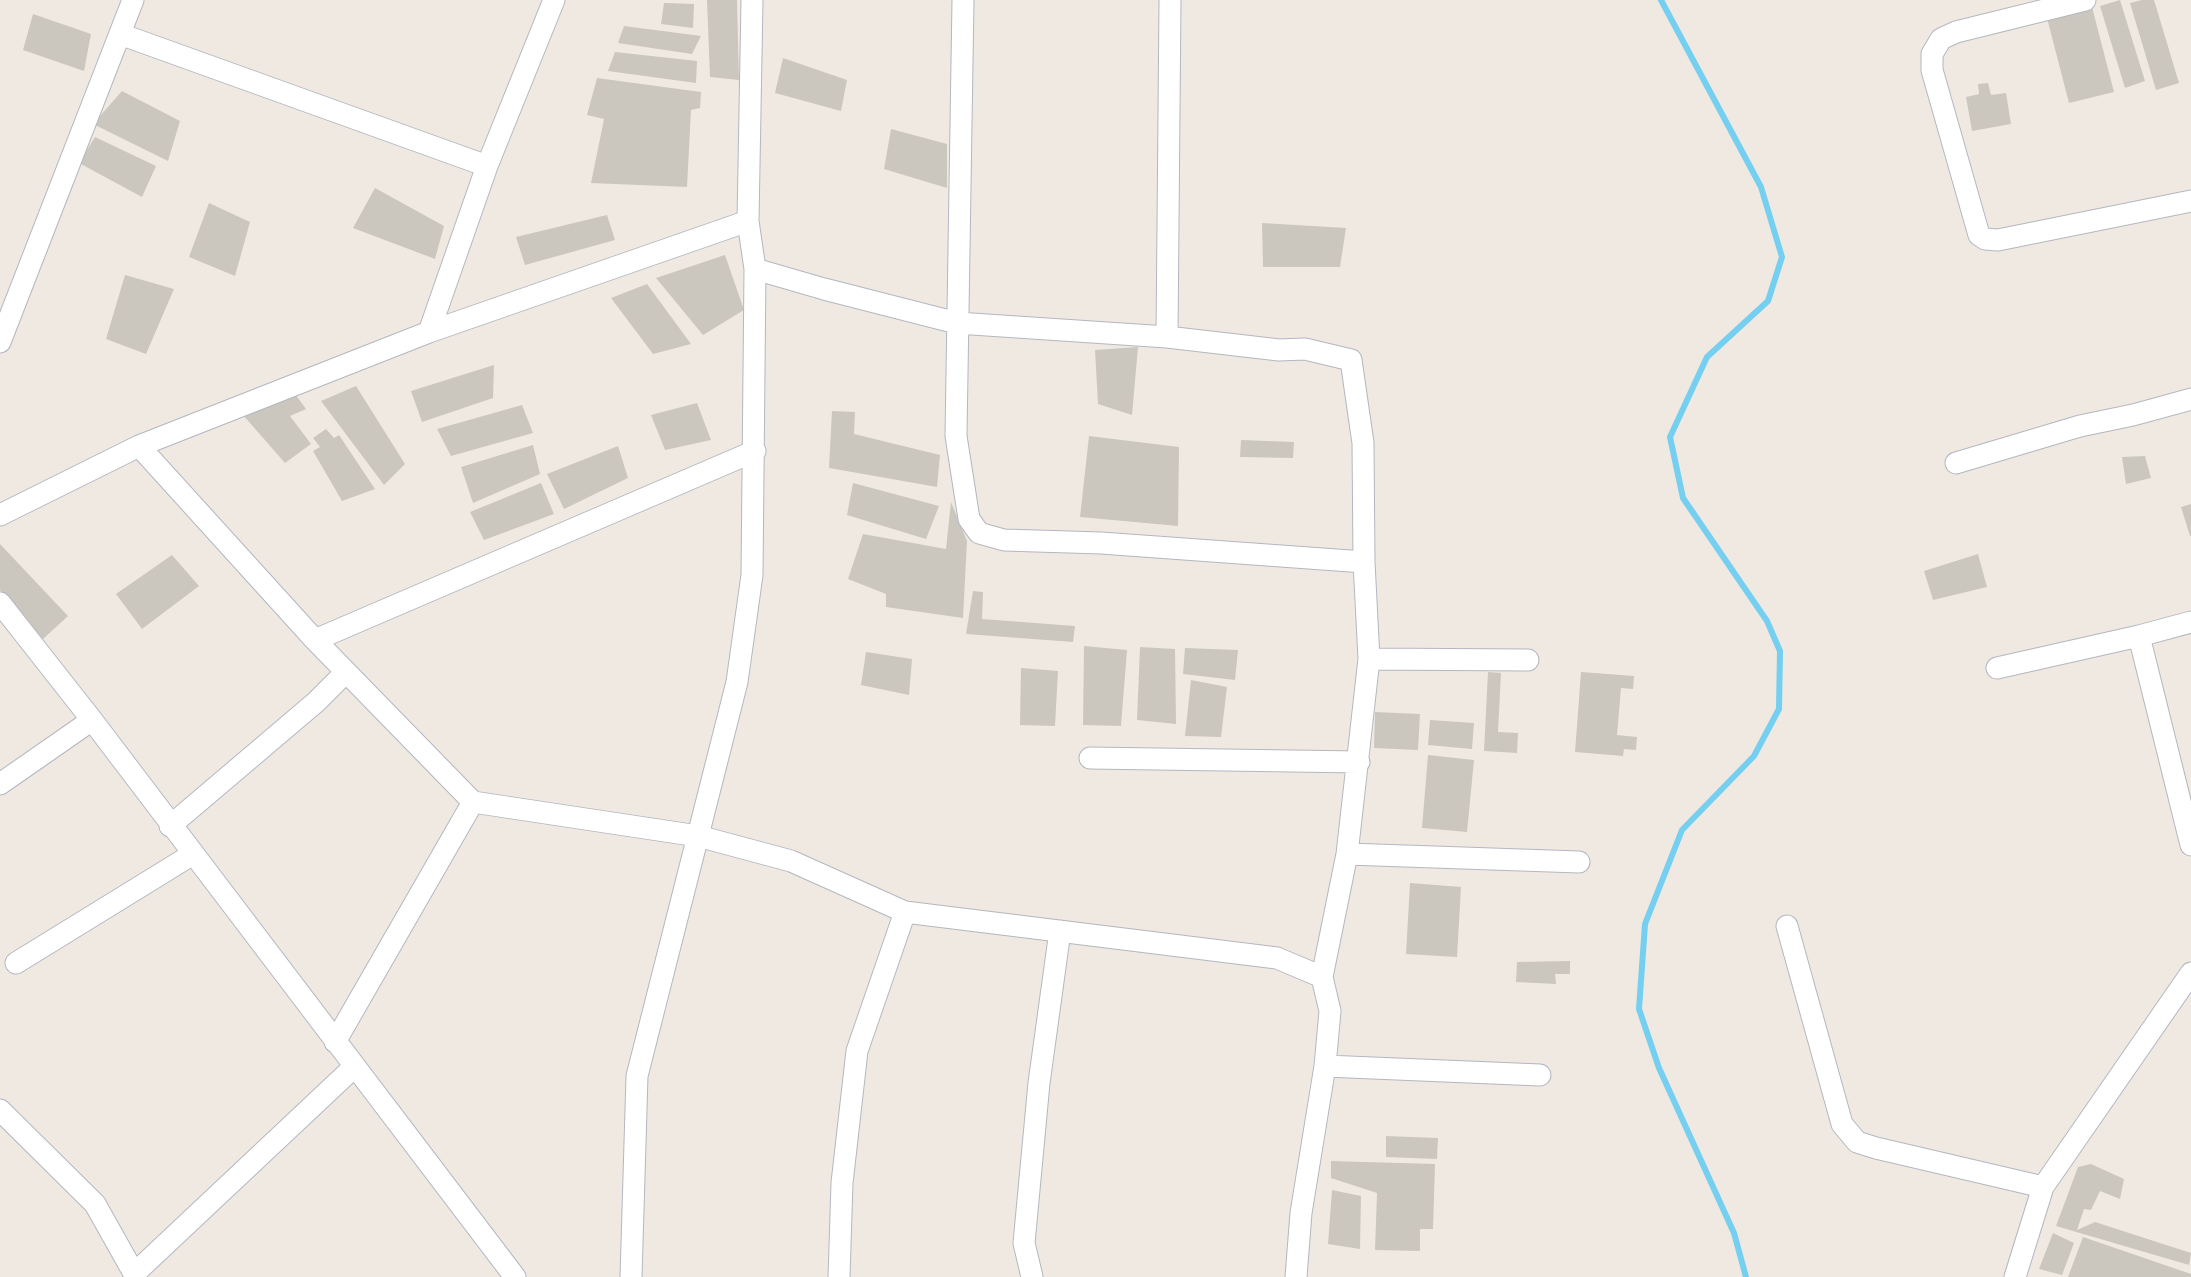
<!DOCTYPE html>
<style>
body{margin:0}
canvas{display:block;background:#efe9e1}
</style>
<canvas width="2191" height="1277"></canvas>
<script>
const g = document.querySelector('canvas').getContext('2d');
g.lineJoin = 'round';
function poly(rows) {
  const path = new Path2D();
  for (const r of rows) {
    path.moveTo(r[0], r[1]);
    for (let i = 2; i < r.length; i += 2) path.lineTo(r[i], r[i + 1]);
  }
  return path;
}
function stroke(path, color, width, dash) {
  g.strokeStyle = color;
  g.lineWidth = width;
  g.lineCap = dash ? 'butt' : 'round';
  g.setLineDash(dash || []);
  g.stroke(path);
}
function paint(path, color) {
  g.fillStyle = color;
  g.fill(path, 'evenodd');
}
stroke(poly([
 [1661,0,1761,187,1782,257,1768,301,1707,357,1670,437,1683,498,1767,621,1780,651,1779,709,1754,756,1682,830,1645,924,1639,1009,1659,1068,1734,1233,1746,1277]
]), '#75cff0', 6);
paint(poly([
 [707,0,737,0,739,80,710,77],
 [2120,0,2145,81,2125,88,2100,6],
 [2142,0,2154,0,2179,83,2156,90,2130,3],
 [664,3,694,4,693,28,661,24],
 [2092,7,2114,92,2069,103,2047,18],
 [33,14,91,34,84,71,23,50],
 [624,26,701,36,692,54,618,43],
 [615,52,697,61,696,83,608,71],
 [783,58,847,80,841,111,775,93],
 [597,78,701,92,700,108,691,110,687,187,591,183,604,119,587,115],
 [1988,83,1991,95,2006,93,2011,124,1972,131,1966,97,1979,94,1978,84],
 [122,91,180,121,168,161,93,124],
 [891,129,947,144,947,188,884,169],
 [95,137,156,166,142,197,79,163],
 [375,188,444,226,435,259,353,228],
 [209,203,250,222,235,276,189,257],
 [607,215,615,240,525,265,516,237],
 [1262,223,1346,228,1340,267,1263,267],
 [725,255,744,310,703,335,656,278],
 [125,275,174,289,146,354,106,339],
 [647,284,691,344,653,354,611,298],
 [1138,347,1132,415,1098,404,1095,350],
 [494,365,493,398,422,422,411,391],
 [356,386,405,464,384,485,321,401],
 [295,394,306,409,290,416,311,444,285,463,243,415],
 [697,403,711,440,665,450,651,415],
 [522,405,533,433,451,456,437,429],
 [832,411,855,412,854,434,940,455,937,487,829,468],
 [326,429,334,438,339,435,375,489,342,501,313,451,320,447,313,438],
 [1089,436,1179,447,1178,526,1080,517],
 [1241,440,1294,442,1293,458,1240,457],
 [533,445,540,474,473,503,461,467],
 [618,446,628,478,564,509,547,474],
 [2145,456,2151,478,2126,484,2122,457],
 [541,483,554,514,484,540,470,512],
 [853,483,939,506,926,539,847,515],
 [951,502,967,541,963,618,886,607,886,594,848,579,863,534,946,549],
 [2191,504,2191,536,2190,536,2181,507],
 [0,544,68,616,43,639,0,590],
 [1978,554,1987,587,1933,600,1924,571],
 [172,555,199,586,142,629,116,594],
 [973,591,983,592,982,619,1075,626,1073,642,966,634],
 [1084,646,1127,650,1121,726,1083,725],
 [1140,647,1175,649,1176,724,1137,720],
 [1185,648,1238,650,1235,680,1183,674],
 [866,652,912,659,909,695,861,685],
 [1021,668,1058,671,1055,726,1020,725],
 [1488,672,1501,673,1498,732,1518,733,1517,753,1484,751],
 [1581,672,1634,676,1633,689,1621,688,1617,735,1637,737,1636,750,1624,749,1623,756,1575,752],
 [1191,680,1227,687,1221,737,1185,736],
 [1375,712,1420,714,1418,750,1374,748],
 [1430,720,1474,723,1472,749,1428,745],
 [1428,755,1474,760,1467,832,1422,828],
 [1410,883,1461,887,1457,957,1406,954],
 [1570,961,1570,974,1555,974,1556,984,1516,982,1517,962],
 [1386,1136,1438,1138,1437,1159,1386,1157],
 [1331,1161,1435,1164,1433,1229,1420,1229,1420,1251,1375,1250,1377,1193,1331,1178],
 [2091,1164,2124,1179,2120,1199,2100,1191,2091,1210,2084,1209,2077,1230,2095,1222,2191,1253,2189,1265,2056,1226,2078,1167],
 [1332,1190,1361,1196,1360,1249,1328,1244],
 [2053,1233,2074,1243,2062,1275,2039,1269],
 [2083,1237,2191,1274,2191,1277,2068,1277]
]), '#cbc7bf');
const minor = poly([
 [963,0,956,436,969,519,979,533,1004,540,1101,543,1364,562],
 [2085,0,1956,32,1941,39,1932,54,1932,70,1979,235,1985,239,1998,240,2191,201],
 [120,34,487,166],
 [755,269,824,289,957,323,1167,337,1279,350,1305,349,1351,360,1363,443,1364,562,1369,659,1347,854,1322,977,1330,1011,1325,1066,1301,1213,1296,1277],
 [429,332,487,166,554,0],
 [1167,337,1170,0],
 [0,342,133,0],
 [139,446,315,640,755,451],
 [1956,463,2080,426,2133,415,2191,399],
 [0,515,139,446,429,332,748,221],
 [0,603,92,720,515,1277],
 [2139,636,2191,845],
 [315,640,473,802,698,836,791,861,905,912,1277,958,1322,977],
 [1369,659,1528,660],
 [1997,668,2139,636,2191,622],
 [1090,758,1359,762],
 [0,784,92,720],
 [170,826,316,702,345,673],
 [1347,854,1579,862],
 [1787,926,1842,1124,1857,1142,1876,1148,2043,1187],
 [16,963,193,854],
 [335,1042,473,802],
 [1325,1066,1540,1075],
 [0,1110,95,1204,136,1277],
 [135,1273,354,1067],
 [631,1277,637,1076,737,682,752,575,755,269,748,221,752,0],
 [839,1277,842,1183,857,1051,905,912],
 [1032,1277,1024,1243,1039,1083,1060,931],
 [2015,1277,2043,1187,2191,973]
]);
stroke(minor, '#b4b7c1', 23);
stroke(minor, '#fff', 21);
</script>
